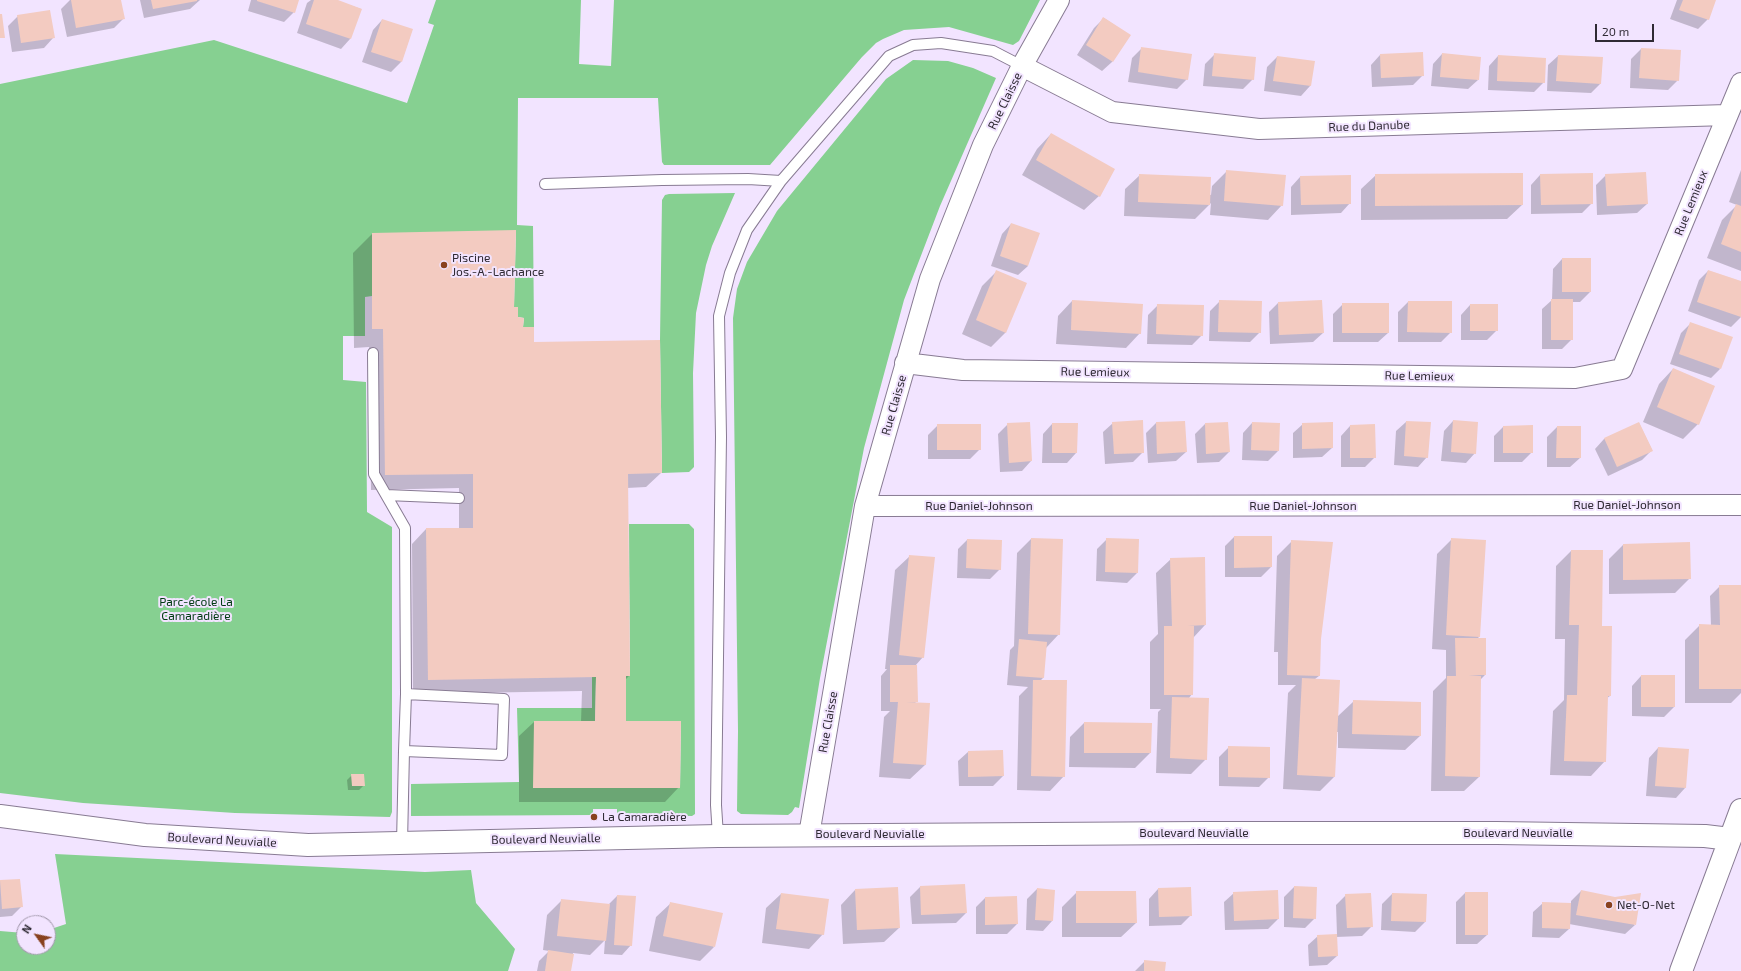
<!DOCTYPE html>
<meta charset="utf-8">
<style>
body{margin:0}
#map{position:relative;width:1741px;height:971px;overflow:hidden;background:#f2e4ff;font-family:"Exo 2",sans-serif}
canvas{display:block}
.north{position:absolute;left:16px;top:915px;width:40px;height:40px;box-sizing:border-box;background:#f2e4ff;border:1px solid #a49aae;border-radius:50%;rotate:303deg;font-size:11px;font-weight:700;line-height:16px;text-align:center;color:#2f2a34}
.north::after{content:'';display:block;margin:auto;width:14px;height:18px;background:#88411e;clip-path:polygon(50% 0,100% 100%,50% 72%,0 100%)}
.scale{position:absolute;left:1595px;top:24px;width:59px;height:18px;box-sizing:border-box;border:2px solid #2f2a34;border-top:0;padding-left:5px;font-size:12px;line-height:14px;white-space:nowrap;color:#2f2a34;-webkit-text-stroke:3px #f2e4ff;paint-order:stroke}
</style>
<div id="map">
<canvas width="1741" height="971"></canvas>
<div class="north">N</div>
<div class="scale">20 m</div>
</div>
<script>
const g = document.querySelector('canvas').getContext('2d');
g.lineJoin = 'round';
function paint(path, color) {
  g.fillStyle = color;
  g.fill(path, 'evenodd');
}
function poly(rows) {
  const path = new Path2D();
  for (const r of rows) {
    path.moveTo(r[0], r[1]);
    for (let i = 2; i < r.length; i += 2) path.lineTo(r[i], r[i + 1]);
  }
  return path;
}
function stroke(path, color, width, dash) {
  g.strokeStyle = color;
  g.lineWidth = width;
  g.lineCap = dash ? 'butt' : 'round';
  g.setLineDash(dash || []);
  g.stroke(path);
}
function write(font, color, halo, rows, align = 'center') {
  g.font = font + ' "Exo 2",sans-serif';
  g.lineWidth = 4;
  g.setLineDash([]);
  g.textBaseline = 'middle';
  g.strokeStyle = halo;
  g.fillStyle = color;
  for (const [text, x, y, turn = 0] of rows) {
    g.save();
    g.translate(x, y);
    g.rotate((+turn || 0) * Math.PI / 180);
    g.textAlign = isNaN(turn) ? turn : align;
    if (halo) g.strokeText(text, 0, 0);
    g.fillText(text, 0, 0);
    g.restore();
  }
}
paint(poly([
 [436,0,581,0,579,64,611,66,614,0,1040,0,1019,41,1013,45,949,27,904,30,883,39,876,43,862,57,770,165,664,165,662,162,658,98,518,98,517,225,533,226,534,327,523,327,524,318,518,317,518,307,514,307,516,230,372,296,365,297,365,336,343,336,343,380,366,382,367,512,392,527,392,812,390,817,235,813,83,803,0,793,0,84,214,40,407,103,434,25,428,23],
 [913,60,948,61,973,68,996,78,940,206,904,300,864,448,820,678,799,808,795,807,792,812,788,815,741,814,737,811,738,731,733,318,737,289,747,262,777,211,886,79],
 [735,193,712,246,706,265,696,313,693,373,694,467,689,472,662,473,660,340,662,200,665,195,669,194],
 [629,524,689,524,694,529,695,814,692,816,617,815,617,809,593,809,593,815,411,816,411,784,519,782,517,708,592,708,592,677,596,677,595,721,534,721,534,788,680,788,681,721,626,721,626,676,630,676],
 [55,854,425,872,471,870,476,903,515,949,508,971,0,971,0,931,24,933,24,947,48,947,48,930,66,924]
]), '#86d091');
paint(poly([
 [70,0,120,0,124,18,114,28,67,37,61,9],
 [140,0,200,0,190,9,144,18],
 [251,0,298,0,294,12,284,22,248,11],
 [311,0,335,0,361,9,350,39,341,49,297,33,307,3],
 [1677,0,1715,0,1708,19,1698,29,1670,19],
 [18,16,53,38,44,48,12,52,8,26],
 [1104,18,1129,35,1112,62,1102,71,1077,55,1094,28],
 [382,20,411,30,401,62,391,72,362,62,373,30],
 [1142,48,1187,79,1177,89,1128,82,1132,58],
 [1641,49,1678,80,1668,90,1630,88,1631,59],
 [1215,54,1253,79,1243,89,1203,86,1205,64],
 [1442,54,1478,80,1468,89,1431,86,1433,64],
 [1380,55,1423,75,1413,85,1372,87,1371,65],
 [1498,56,1544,82,1534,92,1488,90,1489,66],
 [1558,56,1602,58,1600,84,1591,93,1547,91,1548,65],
 [1277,57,1314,62,1310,86,1301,96,1264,91,1267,67],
 [1051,134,1099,196,1084,210,1022,175,1037,149],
 [1741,170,1741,271,1707,258,1722,220,1737,205,1729,202],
 [1227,171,1282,205,1268,220,1210,215,1211,203,1195,219,1124,216,1125,189,1140,175,1211,195,1212,186],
 [1376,175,1522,205,1507,219,1361,220,1361,189],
 [1540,175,1592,203,1582,213,1531,214,1531,185],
 [1606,175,1647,204,1637,213,1597,215,1596,185],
 [1300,177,1350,203,1341,213,1291,215,1291,187],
 [1011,224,1028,266,1018,275,991,266,1002,234],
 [372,234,513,307,522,326,533,343,661,473,646,487,627,488,629,676,625,680,624,722,679,787,665,802,519,802,519,736,534,722,581,722,582,691,413,694,412,544,426,529,459,529,459,488,371,490,369,347,354,348,353,253],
 [1562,259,1590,259,1590,292,1580,302,1572,302,1572,339,1562,349,1542,349,1542,309,1552,300,1553,269],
 [1708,271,1741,282,1741,317,1731,327,1688,311,1699,280],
 [996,272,1006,332,991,347,962,334,982,286],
 [1072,301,1140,333,1126,348,1056,344,1058,316],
 [1220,301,1260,332,1250,342,1209,341,1210,311],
 [1408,302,1451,332,1441,342,1398,342,1398,312],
 [1278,303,1323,333,1313,342,1270,344,1269,312],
 [1343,304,1388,333,1378,342,1333,342,1333,314],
 [1158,305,1202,335,1192,345,1147,344,1148,315],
 [1470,305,1497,330,1487,340,1461,340,1461,315],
 [1690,324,1720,369,1711,378,1670,364,1681,333],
 [1673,369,1698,424,1683,439,1643,422,1659,384],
 [1453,421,1475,453,1466,463,1441,461,1444,431],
 [1406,422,1427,457,1418,467,1394,465,1396,431],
 [1113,423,1143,452,1133,462,1105,464,1103,432],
 [1156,423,1186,452,1176,461,1148,463,1146,433],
 [1252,423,1278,451,1268,461,1242,460,1243,433],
 [1639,423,1652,450,1642,460,1608,476,1595,449,1604,439],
 [1008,424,1031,461,1022,471,1000,472,998,434],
 [1052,424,1076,453,1067,463,1042,463,1043,434],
 [1205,424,1229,452,1219,462,1197,463,1195,434],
 [1303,424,1332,448,1322,457,1293,458,1293,433],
 [938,425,980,449,970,459,928,459,928,435],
 [1350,426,1375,457,1365,467,1341,467,1341,436],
 [1503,427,1532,452,1522,462,1494,462,1494,436],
 [1557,427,1580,458,1570,467,1547,467,1547,437],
 [1234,537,1271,567,1261,577,1225,577,1225,546],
 [1031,539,1059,634,1046,648,1043,678,1040,681,1064,776,1050,791,1017,790,1019,696,1028,687,1007,685,1010,650,1014,646,1017,553],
 [1107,539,1137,573,1127,583,1096,581,1097,549],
 [1452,539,1479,637,1477,639,1485,675,1480,680,1479,777,1464,791,1431,791,1433,691,1446,678,1446,650,1432,649,1437,554],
 [967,540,1000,569,990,579,957,578,958,549],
 [1292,541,1320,639,1319,676,1315,679,1337,717,1354,701,1420,736,1405,750,1338,748,1338,732,1337,732,1334,777,1320,791,1283,789,1288,693,1296,685,1278,685,1278,652,1274,652,1277,556],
 [1623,545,1690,578,1675,593,1609,594,1609,559],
 [1571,551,1601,627,1610,696,1607,698,1605,761,1591,776,1550,775,1553,711,1564,700,1565,639,1555,639,1556,566],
 [910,556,923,657,915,666,917,701,914,704,925,765,910,779,879,777,884,717,890,711,881,711,881,676,887,669,885,669,895,570],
 [1171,559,1205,625,1193,638,1192,694,1189,698,1206,759,1191,774,1156,773,1158,712,1161,709,1150,709,1150,642,1158,634,1156,573],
 [1720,586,1741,586,1741,693,1731,703,1685,703,1685,640,1700,625,1711,626,1710,596],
 [1641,676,1674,707,1664,717,1632,716,1632,686],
 [1084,723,1150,753,1135,768,1069,767,1070,737],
 [1229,747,1269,777,1259,787,1219,786,1219,757],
 [1658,748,1688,750,1685,788,1676,798,1646,796,1649,758],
 [1002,751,1003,776,993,786,959,786,958,761,968,752],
 [352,775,364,785,359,790,348,790,347,780],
 [19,880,22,906,12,916,0,917,0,881],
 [964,886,966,913,956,923,912,924,910,897,920,887],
 [1294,887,1315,918,1305,928,1284,927,1284,897],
 [1037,889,1052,921,1043,931,1026,930,1027,899],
 [1158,889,1191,915,1181,925,1149,926,1149,899],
 [855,890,899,928,884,942,843,944,841,905],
 [1277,891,1278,919,1268,929,1225,930,1224,902,1234,893],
 [1581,891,1635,925,1625,934,1569,924,1569,929,1559,938,1532,937,1533,912,1543,903,1571,904,1571,901],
 [1077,892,1136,923,1121,937,1062,937,1062,907],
 [1465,893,1487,935,1477,944,1456,944,1456,902],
 [781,894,823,934,809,949,762,943,766,908],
 [1392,894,1426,895,1425,922,1415,932,1381,930,1382,904],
 [1346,895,1372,926,1362,936,1336,937,1337,956,1327,965,1309,966,1308,945,1318,936,1337,935,1336,905],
 [617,896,631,945,622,955,604,954,605,940,590,955,573,953,570,971,537,971,539,961,549,951,543,950,547,915,562,900,608,905],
 [985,898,1017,924,1007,934,976,934,976,907],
 [671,903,714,947,700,961,649,951,656,917],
 [1145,961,1164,971,1135,971]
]), '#0003');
paint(poly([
 [71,0,121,0,125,19,76,28],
 [151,0,197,0,197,1,153,9],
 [257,0,299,0,295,13,257,1],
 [314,0,338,0,362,9,351,39,306,24],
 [1683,0,1716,0,1709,20,1679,10],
 [50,10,55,38,21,43,17,15],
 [0,14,2,14,5,38,0,38],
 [1103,17,1131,35,1113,62,1086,45],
 [382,19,413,29,402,62,371,52],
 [1141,47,1192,54,1188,80,1138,72],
 [1641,48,1681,50,1679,81,1639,78],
 [1423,52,1424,76,1381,78,1380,54],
 [1214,53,1256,57,1254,80,1212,76],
 [1442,53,1481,57,1479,80,1440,77],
 [1498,55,1546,58,1545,83,1497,81],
 [1558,55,1603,57,1601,84,1556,81],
 [1277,56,1315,61,1311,86,1273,81],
 [1051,133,1115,169,1100,197,1036,160],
 [1226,170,1286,175,1283,206,1224,201],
 [1646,172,1648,204,1607,206,1605,174],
 [1523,173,1523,205,1375,206,1375,174],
 [1593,173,1593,204,1541,205,1540,174],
 [1139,174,1211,177,1210,205,1138,202],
 [1351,175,1351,204,1301,205,1300,176],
 [1736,204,1741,206,1741,252,1721,244],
 [1011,223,1040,233,1028,266,1000,256],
 [516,230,514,307,518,307,518,317,524,318,523,327,534,327,534,342,660,340,662,473,628,474,630,676,626,676,626,721,681,721,680,788,533,788,534,721,595,721,596,677,428,680,426,528,473,528,473,474,385,475,383,329,372,329,372,233],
 [1562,258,1591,258,1591,292,1562,292],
 [996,270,1027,283,1006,333,976,320],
 [1708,270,1741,281,1741,317,1697,302],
 [1551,299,1573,299,1573,340,1551,340],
 [1072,300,1143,304,1141,334,1071,330],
 [1219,300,1262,301,1261,333,1218,332],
 [1322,300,1324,333,1279,335,1278,302],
 [1408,301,1452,301,1452,333,1407,332],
 [1342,303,1389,303,1389,333,1342,333],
 [1157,304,1204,305,1203,336,1156,334],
 [1470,304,1498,304,1498,331,1470,331],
 [1690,322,1733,337,1721,369,1679,354],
 [1673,368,1715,386,1699,425,1657,407],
 [1143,420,1144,453,1114,454,1112,422],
 [1453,420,1478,422,1476,454,1451,452],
 [1185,421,1187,452,1157,454,1156,422],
 [1406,421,1431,422,1428,458,1404,456],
 [1030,422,1032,461,1009,463,1007,423],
 [1228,422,1230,452,1206,454,1205,423],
 [1252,422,1280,423,1279,451,1251,450],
 [1333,422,1333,448,1302,449,1302,423],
 [1639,422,1653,451,1617,467,1604,438],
 [1052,423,1078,423,1077,453,1052,453],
 [937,424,981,424,981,450,937,450],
 [1375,424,1376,458,1350,458,1350,425],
 [1533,425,1533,453,1503,453,1503,426],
 [1557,426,1581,426,1581,458,1556,458],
 [1234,536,1272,536,1272,567,1234,568],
 [1031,538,1063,539,1060,635,1028,634],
 [1106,538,1139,539,1138,573,1105,572],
 [1451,538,1486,540,1480,637,1446,635],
 [967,539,1002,540,1001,570,966,568],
 [1291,540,1333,542,1321,639,1320,676,1287,675],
 [1690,542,1691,579,1623,580,1623,544],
 [1571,550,1603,550,1602,626,1612,626,1611,696,1608,696,1606,762,1564,761,1567,695,1577,695,1579,625,1569,625],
 [909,555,935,557,924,658,899,655],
 [1205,557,1206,625,1187,626,1194,626,1193,695,1164,695,1164,626,1172,626,1170,558],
 [1719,585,1741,585,1741,689,1699,689,1699,624,1720,625],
 [1455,638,1486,638,1486,675,1468,675,1481,676,1480,777,1445,776,1447,676,1456,676],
 [1019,639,1047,642,1044,678,1016,676],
 [890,665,917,665,918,702,906,702,930,703,926,765,893,763,898,702,890,702],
 [1641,675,1675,675,1675,707,1641,707],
 [1302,678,1340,680,1335,777,1297,775],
 [1033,680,1067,680,1065,777,1031,776],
 [1172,697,1209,698,1207,760,1170,758],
 [1353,700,1421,702,1421,736,1352,734],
 [1084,722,1152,723,1151,753,1084,753],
 [1228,746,1270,747,1270,778,1228,777],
 [1658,747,1689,749,1686,788,1655,786],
 [1003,750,1004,776,968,777,968,751],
 [351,774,364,774,365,786,352,786],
 [20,879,23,907,2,909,0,880],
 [965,884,967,913,921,915,920,886],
 [1294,886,1317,887,1316,919,1293,918],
 [898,887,900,928,857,930,855,889],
 [1191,887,1192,916,1159,917,1158,888],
 [1037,888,1055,890,1053,921,1035,920],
 [1278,890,1279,919,1234,921,1233,892],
 [1581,890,1615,897,1641,893,1636,925,1576,915],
 [1076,891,1136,891,1137,923,1076,923],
 [1465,892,1488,892,1488,935,1465,935],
 [781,893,829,899,824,935,776,929],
 [1371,893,1373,927,1347,928,1345,894],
 [1392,893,1427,894,1426,922,1391,921],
 [617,895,636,896,632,946,614,945],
 [1017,896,1018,924,985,925,985,897],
 [561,899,610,904,606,941,557,936],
 [670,902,723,913,715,947,663,936],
 [1542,902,1571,903,1570,929,1542,928],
 [1337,934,1338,956,1318,957,1317,935],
 [548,950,574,954,571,971,545,971],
 [1144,960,1166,962,1165,971,1144,971]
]), '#f3cbc1');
const lane = poly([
 [545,184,662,180,748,179,781,181],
 [373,353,374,474,405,528,406,694],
 [386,495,459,498],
 [718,836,716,805,721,437,719,316,730,273,747,230,781,181,889,56,913,45,941,43,993,51,1022,66],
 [402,843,404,751,406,694,504,699,502,755,404,751]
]);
const street = poly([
 [1022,66,1112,112,1259,129,1727,115],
 [905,363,963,370,1575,378,1622,369,1741,83],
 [865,506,1741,505],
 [809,835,865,506,930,279,983,145,1022,66,1059,0]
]);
const secondary = poly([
 [0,816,145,835,308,845,718,836,1201,833,1497,833,1705,836,1730,839],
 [1681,971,1741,810]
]);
stroke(lane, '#887b93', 12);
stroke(street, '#887b93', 22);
stroke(secondary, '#887b93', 24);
stroke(lane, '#fff', 10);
stroke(street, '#fff', 20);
stroke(secondary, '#fff', 22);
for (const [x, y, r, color] of [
 [444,265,4,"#88411e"],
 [594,817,4,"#88411e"],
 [1609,905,4,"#88411e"]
]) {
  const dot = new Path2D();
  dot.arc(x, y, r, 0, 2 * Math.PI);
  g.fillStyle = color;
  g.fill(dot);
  stroke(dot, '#f2e4ff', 1.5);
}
write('12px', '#2f2a34', '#f2e4ff', [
 ["Rue Claisse",1005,101,-64],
 ["Rue du Danube",1369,126,-2],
 ["Rue Lemieux",1691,203,-68],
 ["Rue Lemieux",1095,372,1],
 ["Rue Lemieux",1419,376,1],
 ["Rue Claisse",894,405,-74],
 ["Rue Daniel-Johnson",1627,505],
 ["Rue Daniel-Johnson",979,506],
 ["Rue Daniel-Johnson",1303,506],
 ["Rue Claisse",828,722,-80],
 ["Boulevard Neuvialle",1194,833],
 ["Boulevard Neuvialle",1518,833],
 ["Boulevard Neuvialle",870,834],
 ["Boulevard Neuvialle",546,839,-1],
 ["Boulevard Neuvialle",222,840,3]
]);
write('12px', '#2f2a34', '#f2e4ff', [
 ["Piscine",452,258],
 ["Jos.-A.-Lachance",452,272],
 ["La Camaradière",602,817],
 ["Net-O-Net",1617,905]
], 'left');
write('12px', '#003b12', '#f2e4ff', [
 ["Parc-école La",196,602],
 ["Camaradière",196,616]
]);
</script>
